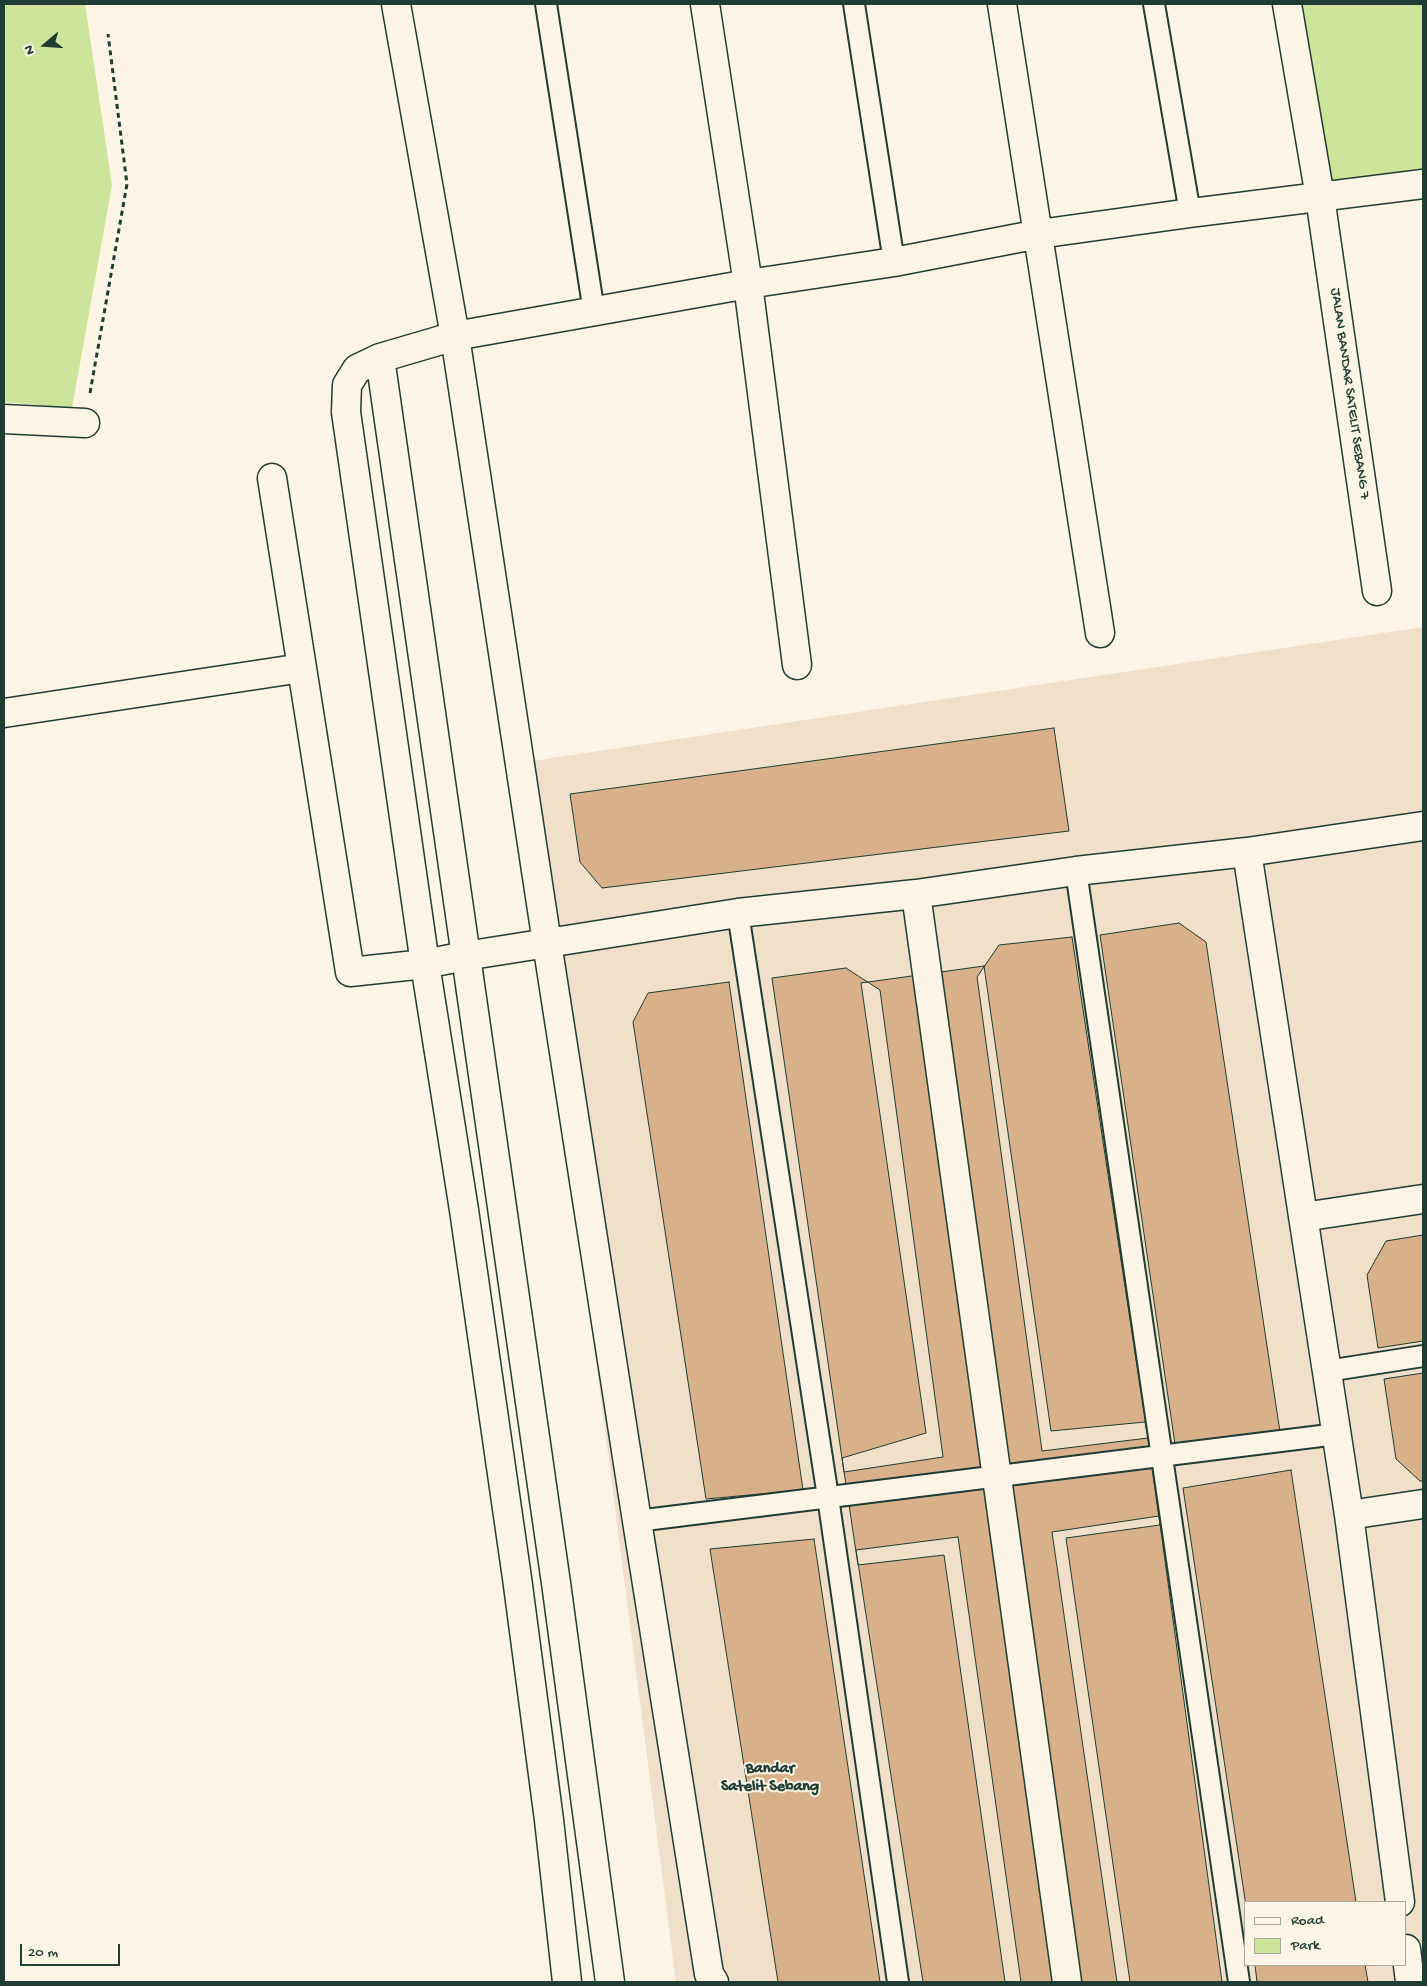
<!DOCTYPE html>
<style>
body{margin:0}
#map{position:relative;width:1427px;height:1986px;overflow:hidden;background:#fcf5e5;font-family:"Gochi Hand",sans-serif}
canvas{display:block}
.frame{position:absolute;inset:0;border:5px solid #1f3d34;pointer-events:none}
.legend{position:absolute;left:1244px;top:1901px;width:162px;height:65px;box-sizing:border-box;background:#fcf5e5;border:1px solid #a4ab9e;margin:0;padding:6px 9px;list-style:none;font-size:15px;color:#1f3d34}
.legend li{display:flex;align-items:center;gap:10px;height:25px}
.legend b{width:25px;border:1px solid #a4ab9e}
.north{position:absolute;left:20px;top:20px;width:50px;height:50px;-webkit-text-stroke:4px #fcf5e5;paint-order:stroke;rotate:252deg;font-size:14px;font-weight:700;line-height:20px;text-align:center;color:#1f3d34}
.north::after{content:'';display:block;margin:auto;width:18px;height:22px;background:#1f3d34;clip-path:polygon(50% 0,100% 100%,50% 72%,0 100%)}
.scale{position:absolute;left:20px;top:1944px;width:100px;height:22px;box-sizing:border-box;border:2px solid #1f3d34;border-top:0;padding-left:6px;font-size:15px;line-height:18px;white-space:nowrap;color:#1f3d34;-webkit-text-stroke:4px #fcf5e5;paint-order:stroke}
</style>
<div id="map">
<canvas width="1427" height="1986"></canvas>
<div class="frame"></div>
<ul class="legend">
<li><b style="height:6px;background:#fcf5e5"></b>Road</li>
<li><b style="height:14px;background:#cee49a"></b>Park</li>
</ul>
<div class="north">N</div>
<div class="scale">20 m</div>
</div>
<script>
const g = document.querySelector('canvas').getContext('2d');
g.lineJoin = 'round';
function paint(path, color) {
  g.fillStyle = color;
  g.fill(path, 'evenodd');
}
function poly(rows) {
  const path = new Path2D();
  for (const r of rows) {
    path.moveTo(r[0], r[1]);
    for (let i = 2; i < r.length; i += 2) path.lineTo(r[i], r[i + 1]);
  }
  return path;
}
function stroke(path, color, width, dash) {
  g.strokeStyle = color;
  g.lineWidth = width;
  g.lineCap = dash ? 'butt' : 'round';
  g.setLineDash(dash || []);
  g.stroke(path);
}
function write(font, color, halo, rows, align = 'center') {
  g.font = font + ' "Gochi Hand",sans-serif';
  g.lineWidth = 4;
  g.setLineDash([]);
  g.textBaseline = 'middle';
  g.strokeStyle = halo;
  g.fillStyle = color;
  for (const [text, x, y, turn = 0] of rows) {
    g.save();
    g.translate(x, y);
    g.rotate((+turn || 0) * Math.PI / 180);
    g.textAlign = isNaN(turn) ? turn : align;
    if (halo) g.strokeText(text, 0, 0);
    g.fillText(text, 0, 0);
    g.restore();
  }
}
paint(poly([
 [1423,627,1423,1982,676,1982,519,763],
 [1246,1902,1406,1902,1406,1965,1246,1965]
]), '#f1e0c9');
paint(poly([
 [4,4,85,4,112,185,72,408,4,402],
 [1291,4,1423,4,1423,184,1320,197]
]), '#cee49a');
const building = poly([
 [1054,728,1069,831,602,888,580,862,570,794,1054,728],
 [1179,923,1206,942,1280,1432,1175,1444,1100,935,1179,923],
 [1072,937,1148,1438,1042,1451,977,977,999,945,1072,937],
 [984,966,1051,1431,1145,1422,1148,1438,1160,1525,1066,1538,1130,1982,1005,1982,944,1555,858,1565,842,1458,926,1433,861,983,984,966],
 [846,968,880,990,943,1457,844,1472,772,978,846,968],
 [729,982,803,1490,706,1499,633,1022,648,993,729,982],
 [1423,1235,1423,1341,1378,1348,1367,1275,1386,1241,1423,1235],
 [1423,1373,1423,1481,1420,1481,1396,1459,1384,1379,1423,1373],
 [1291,1470,1356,1902,1246,1902,1246,1906,1183,1488,1291,1470],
 [1159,1516,1222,1982,1117,1982,1052,1532,1159,1516],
 [958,1537,1021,1982,923,1982,856,1550,958,1537],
 [814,1539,880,1982,778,1982,710,1549,814,1539],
 [1255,1965,1365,1965,1368,1982,1257,1982,1255,1965]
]);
paint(building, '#d8b089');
stroke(building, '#1f3d34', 1);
const lane = poly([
 [546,4,594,312],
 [854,4,894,262],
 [1154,4,1190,213],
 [1076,871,1239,1982],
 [738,913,828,1497,898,1982],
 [1327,1371,1423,1356],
 [637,1521,1337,1434]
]);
const street = poly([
 [396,4,455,336,547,943,637,1521,709,1974,714,1982],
 [705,4,748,284,797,665],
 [1002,4,1100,633],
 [1287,4,1320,197,1377,591],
 [380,358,556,1583,610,1982],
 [4,419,85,423],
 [272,478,350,972,425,964,465,956,738,913,916,894,1076,871,1247,852,1423,826],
 [4,713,302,668],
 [1247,852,1349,1515,1400,1902],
 [916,894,1067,1982],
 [1303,1217,1423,1199],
 [1349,1515,1423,1504],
 [1406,1949,1410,1982],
 [567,1982,549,1820,517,1578,464,1210,425,964,346,412,347,385,357,369,380,358,455,336,748,284,894,262,1039,234,1190,213,1423,184]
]);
stroke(lane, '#1f3d34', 24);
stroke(street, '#1f3d34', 31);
stroke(poly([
 [90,393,127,184,108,34]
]), '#1f3d34', 3, [5, 4]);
stroke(lane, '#fcf5e5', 20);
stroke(street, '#fcf5e5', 28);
write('15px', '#1f3d34', '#fcf5e5', [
 ["JALAN BANDAR SATELIT SEBANG 7",1349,394,82]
]);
write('bold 16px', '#1f3d34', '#fcf5e5', [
 ["Bandar",770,1770],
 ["Satelit Sebang",770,1788]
]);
</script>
